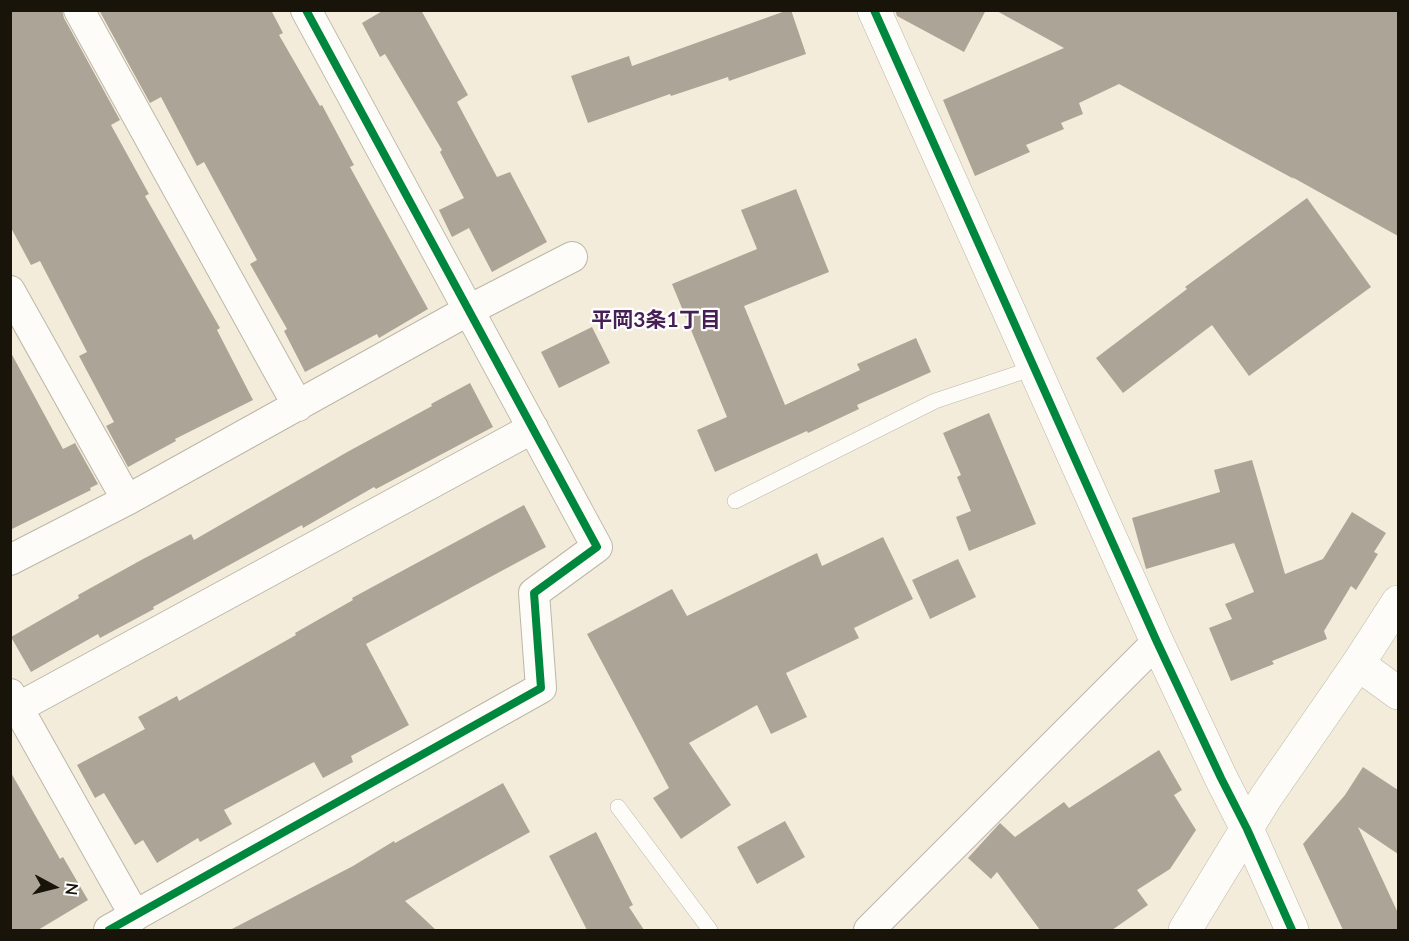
<!DOCTYPE html>
<meta charset="utf-8">
<style>
body{margin:0}
#map{position:relative;width:1409px;height:941px;overflow:hidden;background:#f4ecda;font-family:Lato,sans-serif}
canvas{display:block}
.frame{position:absolute;inset:0;border:12px solid #191409;pointer-events:none}
.north{position:absolute;left:24px;top:857px;width:60px;height:60px;-webkit-text-stroke:4px #fff;paint-order:stroke;rotate:97deg;font-size:16px;font-weight:700;line-height:24px;text-align:center;color:#191409}
.north::after{content:'';display:block;margin:auto;width:21px;height:27px;background:#191409;clip-path:polygon(50% 0,100% 100%,50% 72%,0 100%)}
</style>
<div id="map">
<canvas width="1409" height="941"></canvas>
<div class="frame"></div>
<div class="north">N</div>
</div>
<script>
const g = document.querySelector('canvas').getContext('2d');
g.lineJoin = 'round';
function paint(path, color) {
  g.fillStyle = color;
  g.fill(path, 'evenodd');
}
function poly(rows) {
  const path = new Path2D();
  for (const r of rows) {
    path.moveTo(r[0], r[1]);
    for (let i = 2; i < r.length; i += 2) path.lineTo(r[i], r[i + 1]);
  }
  return path;
}
function stroke(path, color, width, dash) {
  g.strokeStyle = color;
  g.lineWidth = width;
  g.lineCap = dash ? 'butt' : 'round';
  g.setLineDash(dash || []);
  g.stroke(path);
}
function write(font, color, halo, rows, align = 'center') {
  g.font = font + ' Lato,"Noto Sans JP",sans-serif';
  g.lineWidth = 4.5;
  g.setLineDash([]);
  g.textBaseline = 'middle';
  g.strokeStyle = halo;
  g.fillStyle = color;
  for (const [text, x, y, turn = 0] of rows) {
    g.save();
    g.translate(x, y);
    g.rotate((+turn || 0) * Math.PI / 180);
    g.textAlign = isNaN(turn) ? turn : align;
    if (halo) g.strokeText(text, 0, 0);
    g.fillText(text, 0, 0);
    g.restore();
  }
}
paint(poly([
 [10,10,62,10,64,18,120,120,111,125,149,194,145,196,220,328,217,330,253,400,175,439,176,441,128,467,106,426,114,422,79,356,87,352,40,261,31,265,10,226],
 [99,10,271,10,283,33,279,35,320,106,322,105,354,165,350,167,428,309,379,338,377,334,305,372,284,331,287,329,250,264,257,260,204,162,197,166,161,97,150,103],
 [384,10,421,10,468,95,457,102,497,177,510,172,547,242,492,272,469,228,452,237,439,210,464,198,440,152,442,150,385,54,380,57,362,23],
 [788,10,791,10,806,54,729,81,728,77,671,96,670,94,588,123,571,76,629,56,632,66],
 [895,10,986,10,964,52,897,16],
 [995,10,1398,10,1398,236,1292,177,1294,179,1119,84,1079,103,1083,114,1061,123,1064,129,1026,145,1030,152,975,176,943,100,1064,48],
 [796,189,829,272,744,306,785,405,860,370,857,364,916,338,931,372,857,405,859,409,808,433,807,431,715,472,697,430,727,417,672,284,757,249,741,210],
 [1307,198,1371,287,1249,376,1212,325,1123,393,1096,358,1187,289,1185,287],
 [592,327,610,363,559,388,541,352],
 [10,351,63,449,75,443,98,484,90,488,91,490,10,530],
 [470,383,493,427,376,489,374,487,303,528,302,525,153,607,154,609,100,638,98,634,31,672,11,637,79,598,78,595,143,559,191,534,194,540,349,451,432,406,431,404],
 [989,413,1036,524,969,551,956,517,971,511,957,477,961,475,943,433],
 [1252,460,1285,574,1323,559,1352,512,1386,533,1374,552,1378,554,1356,590,1351,586,1324,631,1327,639,1272,661,1274,664,1231,681,1209,628,1232,619,1225,604,1254,592,1234,543,1146,569,1132,518,1220,492,1214,470],
 [524,505,546,547,366,644,409,725,351,756,353,762,323,778,314,762,224,810,232,824,200,842,198,838,157,863,143,840,135,845,104,793,95,798,77,765,145,729,138,717,177,696,179,701,296,635,295,633,353,600,352,598],
 [883,537,913,599,854,628,859,638,786,673,807,717,771,734,757,705,689,743,731,805,681,839,653,798,669,788,587,634,672,589,687,616,817,553,822,566],
 [958,559,976,597,930,619,912,580],
 [1159,750,1182,790,1174,795,1196,830,1170,869,1137,890,1148,905,1112,930,1040,930,997,872,991,879,968,858,1000,823,1015,837,1064,802,1069,808],
 [1363,767,1398,790,1398,854,1358,827,1398,913,1398,930,1343,930,1303,844,1345,795],
 [10,771,60,859,63,857,88,900,38,930,10,930],
 [503,783,530,832,405,901,436,930,230,930,353,866,394,841,395,843],
 [785,821,805,857,757,884,737,847],
 [596,832,633,905,629,907,644,930,587,930,549,856]
]), '#ada498');
const lane = poly([
 [735,501,935,401,1034,368],
 [618,807,710,930]
]);
const street = poly([
 [79,10,298,406],
 [10,291,127,500],
 [10,560,127,500,469,310,572,257],
 [10,694,135,916],
 [10,712,533,428],
 [109,930,541,688,534,593,597,547,306,10],
 [869,930,1157,642]
]);
const secondary = poly([
 [874,10,1157,642,1221,778,1247,829,1292,930],
 [1358,664,1398,693],
 [1185,930,1266,797,1358,664,1398,602]
]);
stroke(lane, '#bcb7a8', 16);
stroke(street, '#bcb7a8', 32);
stroke(secondary, '#bcb7a8', 34);
stroke(lane, '#fdfcf9', 15);
stroke(street, '#fdfcf9', 30);
stroke(secondary, '#fdfcf9', 33);
stroke(poly([
 [874,10,1157,642,1221,778,1247,829,1292,930],
 [109,930,541,688,534,593,597,547,306,10]
]), '#00873e', 8);
write('bold 21px', '#481f54', '#fff', [
 ["平岡3条1丁目",656,320]
]);
</script>
